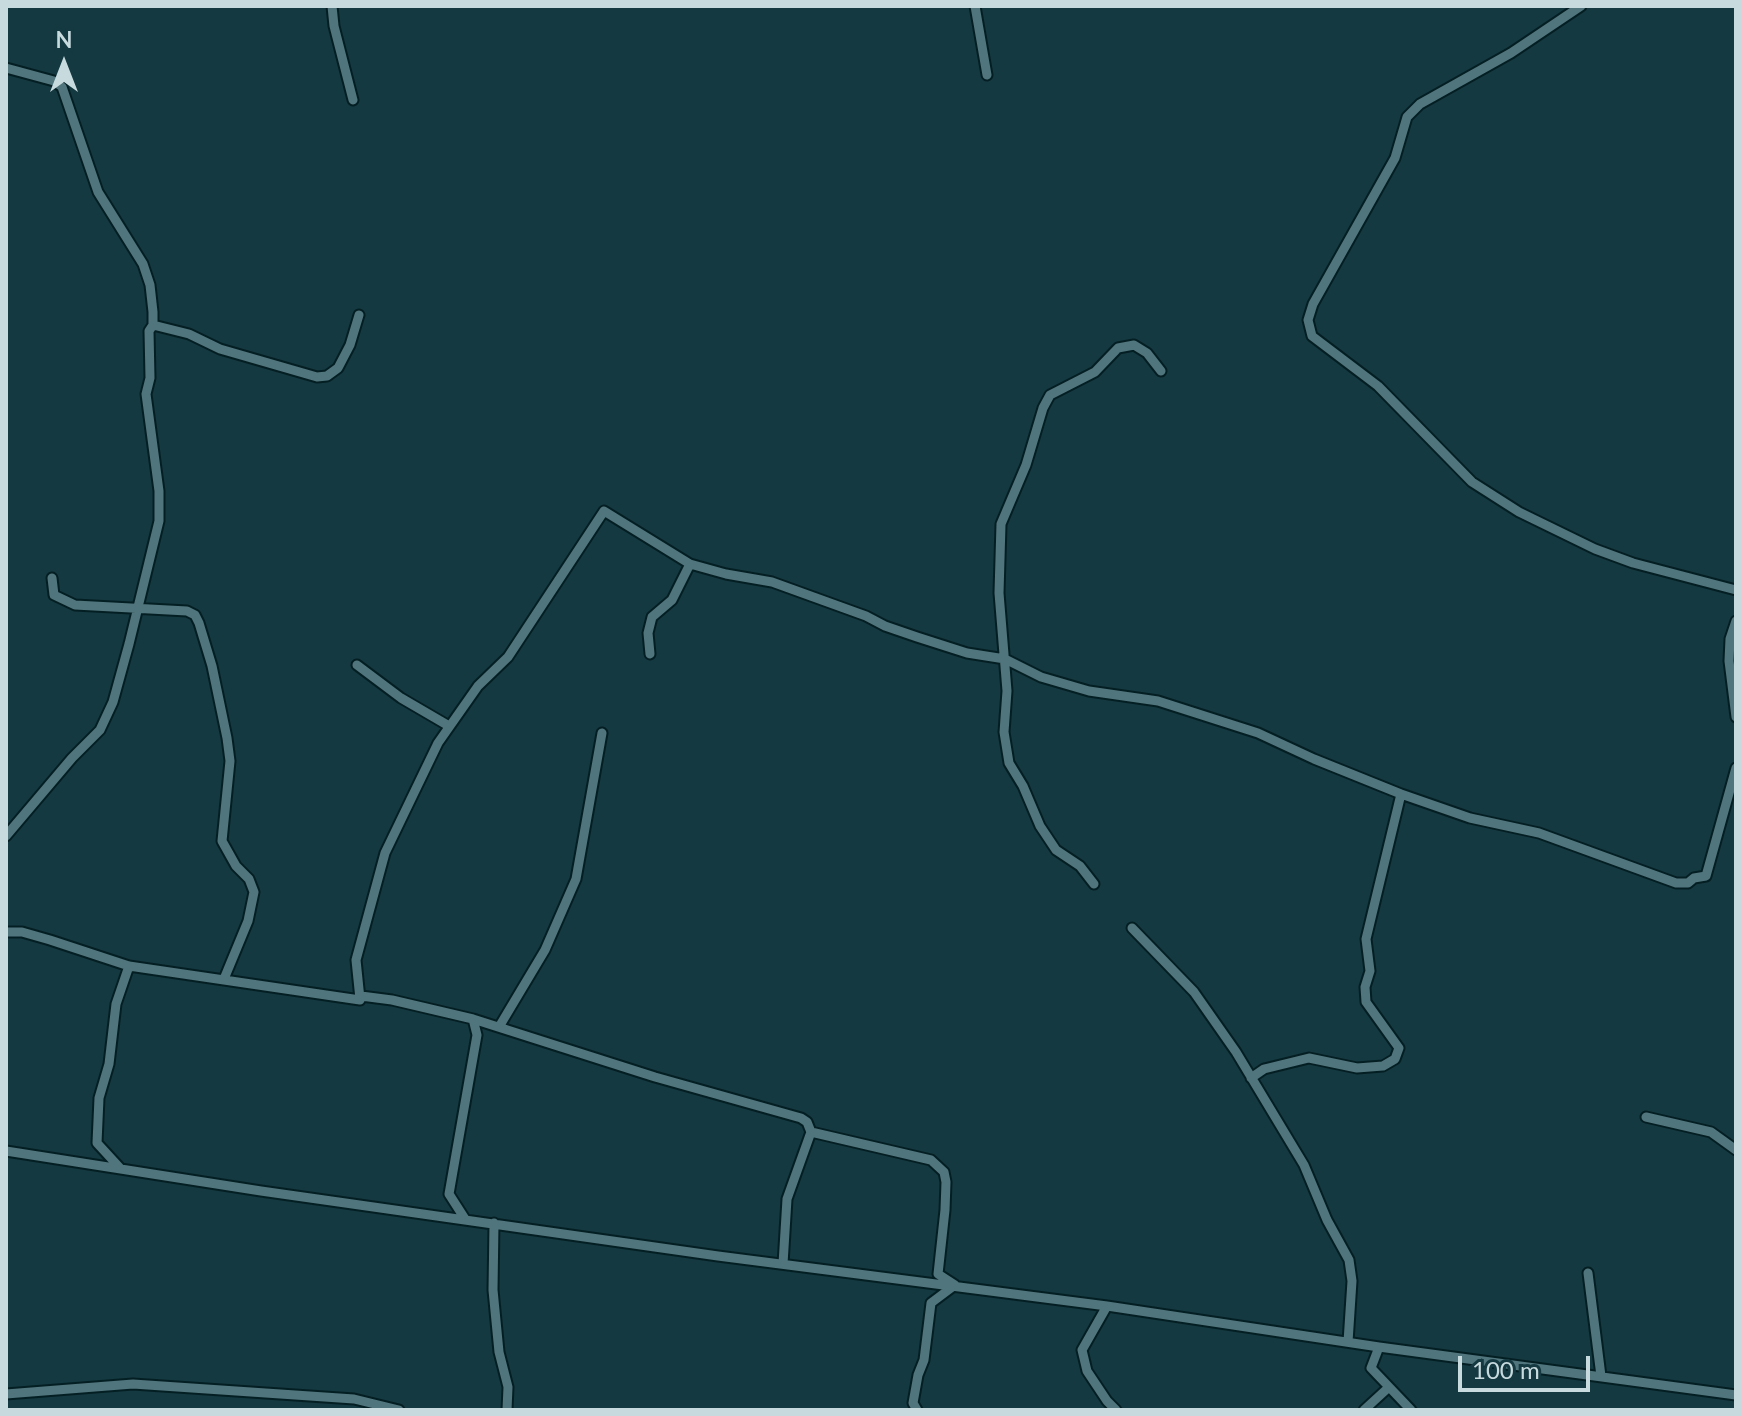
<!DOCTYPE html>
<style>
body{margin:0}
#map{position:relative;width:1742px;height:1416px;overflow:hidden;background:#153940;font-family:Lato,sans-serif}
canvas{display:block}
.frame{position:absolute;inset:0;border:8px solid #c7dade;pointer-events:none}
.north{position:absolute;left:24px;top:24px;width:80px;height:80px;-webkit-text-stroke:6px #153940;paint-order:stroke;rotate:0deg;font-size:22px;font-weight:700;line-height:32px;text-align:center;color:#c7dade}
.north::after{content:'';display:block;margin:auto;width:28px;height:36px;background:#c7dade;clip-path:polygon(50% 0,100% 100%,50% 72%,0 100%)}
.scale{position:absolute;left:1458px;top:1356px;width:132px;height:36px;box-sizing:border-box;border:4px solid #c7dade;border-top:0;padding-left:10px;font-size:24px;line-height:28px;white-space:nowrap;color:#c7dade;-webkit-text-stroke:6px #153940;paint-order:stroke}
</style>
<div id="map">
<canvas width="1742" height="1416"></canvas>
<div class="frame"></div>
<div class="north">N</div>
<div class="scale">100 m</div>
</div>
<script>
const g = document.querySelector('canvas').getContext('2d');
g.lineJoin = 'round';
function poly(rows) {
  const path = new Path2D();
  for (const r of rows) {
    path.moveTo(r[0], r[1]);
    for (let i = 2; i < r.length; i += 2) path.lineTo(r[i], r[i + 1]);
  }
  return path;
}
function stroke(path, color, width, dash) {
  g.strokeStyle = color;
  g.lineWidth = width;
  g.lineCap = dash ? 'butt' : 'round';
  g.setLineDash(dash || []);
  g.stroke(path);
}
const street = poly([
 [332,6,334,26,353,100],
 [975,6,987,75],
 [1581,6,1511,53,1420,104,1407,117,1395,158,1313,304,1308,320,1312,336,1378,386,1472,482,1519,512,1595,549,1633,563,1736,590],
 [6,68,54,81,62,87,98,192,143,264,150,285,153,312,153,325,149,331,150,378,146,394,159,491,159,521,129,644,113,702,100,730,72,758,6,836],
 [153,325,189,334,220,349,317,377,327,376,338,368,350,345,359,315],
 [690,564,726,574,772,582,866,616,885,626,917,637,967,653,1005,659,1041,677,1089,691,1158,701,1258,733,1314,759,1401,794,1470,818,1539,833,1676,883,1688,883,1694,878,1706,876,1736,768],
 [52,578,54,595,75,605,187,611,195,615,199,623,212,666,227,738,230,761,222,841,236,866,249,879,254,892,248,921,224,979],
 [1736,621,1730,639,1729,661,1736,717],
 [357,665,401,698,449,726],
 [1094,884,1080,866,1056,850,1040,826,1023,786,1009,763,1004,732,1007,691,999,593,1001,524,1026,465,1043,408,1050,395,1095,372,1118,348,1134,345,1147,353,1161,371],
 [1132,928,1194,992,1236,1052,1304,1165,1327,1220,1349,1260,1352,1281,1348,1342],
 [6,932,22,932,50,940,129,966,360,1000,361,996,392,1000,473,1019,655,1077,801,1118,807,1122,811,1132,787,1199,783,1264],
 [360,999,356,960,385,853,438,743,478,686,508,657,604,511,690,564,672,600,652,617,648,633,650,654],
 [499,1027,545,950,576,879,602,733],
 [1251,1078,1264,1069,1309,1058,1357,1068,1383,1066,1395,1059,1399,1048,1366,1002,1365,987,1370,971,1366,939,1401,794],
 [1646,1117,1711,1132,1736,1150],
 [811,1132,931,1160,944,1172,946,1182,945,1210,938,1274,955,1285,931,1303,924,1360,918,1375,913,1403,917,1410],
 [6,1151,261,1191,718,1256,1107,1306,1379,1347,1736,1395],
 [120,1168,97,1143,99,1098,109,1064,116,1004,129,966],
 [465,1219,449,1194,477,1035,473,1019],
 [494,1223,493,1290,499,1352,508,1387,507,1410],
 [1588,1273,1601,1376],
 [1107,1306,1082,1350,1087,1371,1107,1401,1116,1410],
 [1379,1347,1371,1368,1411,1410],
 [6,1394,133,1384,354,1399,399,1410],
 [1364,1410,1388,1388]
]);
stroke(street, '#041f24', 13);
stroke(street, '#51757c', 9);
</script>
